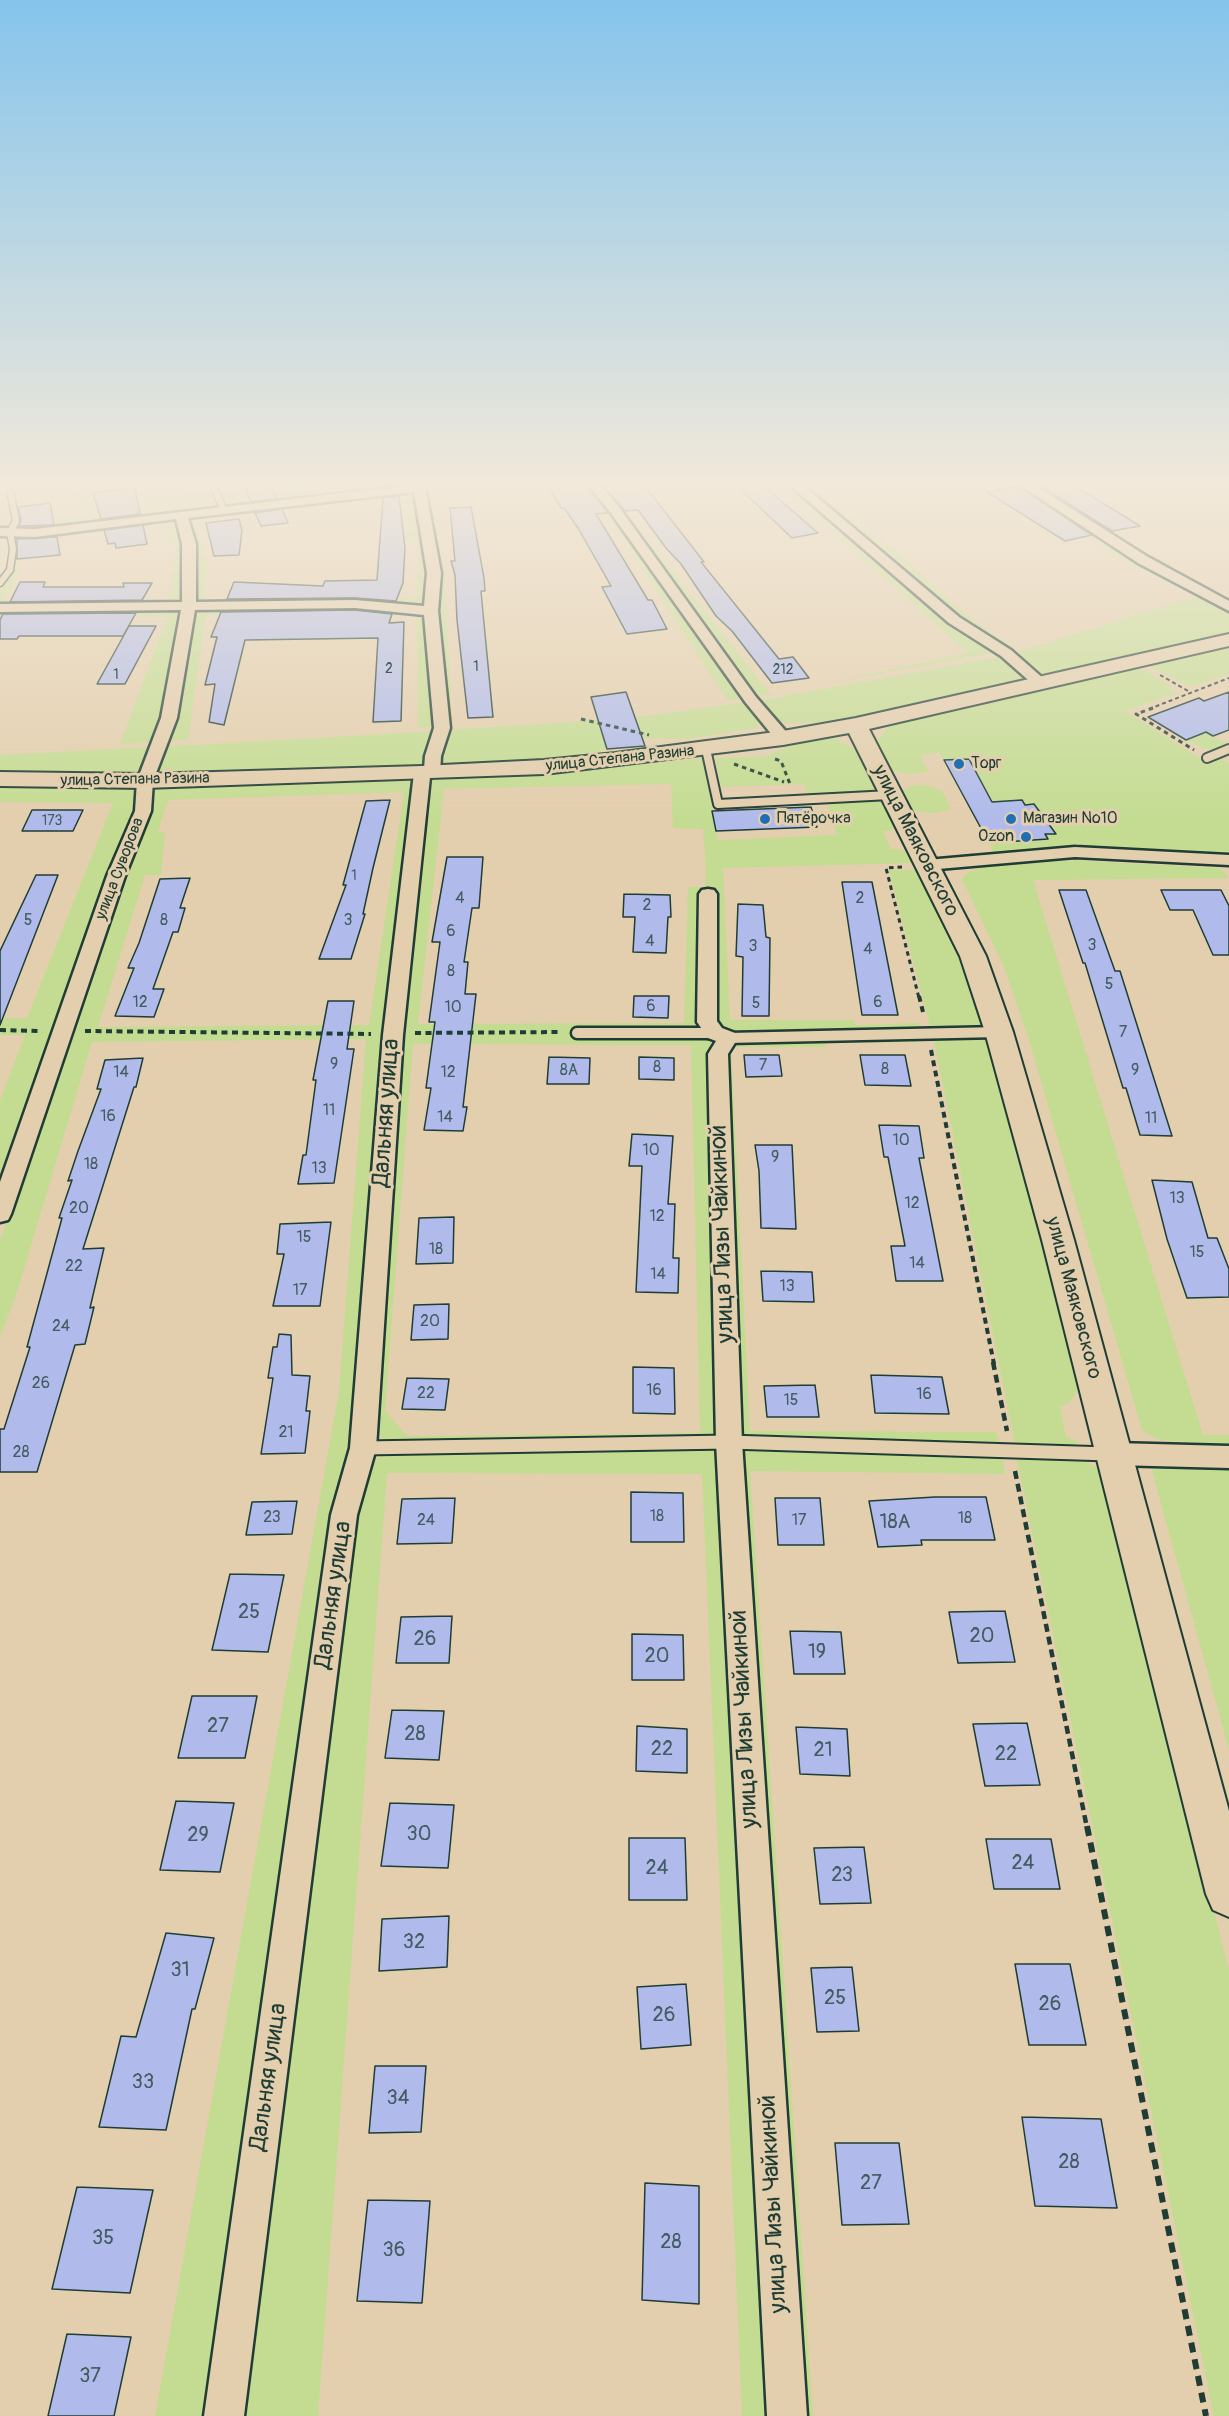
<!DOCTYPE html>
<meta charset="utf-8">
<style>
body{margin:0}
canvas{display:block;background:#e3cead}
</style>
<canvas width="1229" height="2416"></canvas>
<script>
const g = document.querySelector('canvas').getContext('2d');
g.lineJoin = 'round';
function paint(path, color) {
  g.fillStyle = color;
  g.fill(path, 'evenodd');
}
function poly(rows) {
  const path = new Path2D();
  for (const r of rows) {
    path.moveTo(r[0], r[1]);
    for (let i = 2; i < r.length; i += 2) path.lineTo(r[i], r[i + 1]);
  }
  return path;
}
function stroke(path, color, width, dash) {
  g.strokeStyle = color;
  g.lineWidth = width;
  g.lineCap = dash ? 'butt' : 'round';
  g.setLineDash(dash || []);
  g.stroke(path);
}
function write(font, color, halo, rows, align = 'center') {
  g.font = font + ' Pangolin,sans-serif';
  g.lineWidth = 6;
  g.setLineDash([]);
  g.textBaseline = 'middle';
  g.strokeStyle = halo;
  g.fillStyle = color;
  for (const [text, x, y, turn = 0] of rows) {
    g.save();
    g.translate(x, y);
    g.rotate((+turn || 0) * Math.PI / 180);
    g.textAlign = isNaN(turn) ? turn : align;
    if (halo) g.strokeText(text, 0, 0);
    g.fillText(text, 0, 0);
    g.restore();
  }
}
paint(poly([
 [10,481,19,481,26,520,85,514,77,497,73,497,70,491,91,488,97,505,211,491,215,508,174,518,177,519,185,545,184,602,0,607,0,586,12,570,15,529],
 [164,522,167,544,176,543,169,600,3,604,17,574,23,538],
 [310,481,413,481,414,487,228,506,222,489,241,487,244,492,310,483],
 [421,481,429,481,445,579,452,725,445,726,435,610,437,574],
 [576,481,583,481,611,514,745,699,728,701,605,514],
 [595,481,600,481,626,511,771,694,755,697,617,506],
 [773,481,787,481,950,621,998,652,818,685,968,653],
 [795,481,807,481,895,550,961,610,1013,648,1008,650,957,618],
 [1002,481,1015,481,1139,561,1191,590,1187,592,1099,547,1107,544],
 [409,492,415,494,430,574,425,607,198,604,194,601,186,517],
 [407,496,404,541,418,541,417,597,204,600,207,564,195,517],
 [1199,595,1229,611,1229,636,1047,677,1037,675,1012,654],
 [354,606,426,613,436,727,418,727,417,615,206,615,188,740,164,741,193,610],
 [180,608,183,612,162,718,150,742,120,744,167,617,0,616,0,610],
 [1229,646,1229,674,1191,687,1152,668,1153,663],
 [1003,656,1028,677,1028,681,836,722,782,723,773,720,758,701],
 [1129,668,1144,670,1172,686,1168,687,1177,693,1125,711,1206,762,1221,758,1229,763,1229,854,1073,846,994,853,989,843,1047,839,1045,834,1055,833,1034,804,1025,805,1022,800,994,802,969,759,944,760,939,753,921,755,928,772,906,774,887,769,875,748,878,739,887,728,899,720],
 [747,702,761,723,757,728,685,739,642,738,605,741,607,749,581,760,440,768,437,756,446,730,630,718],
 [435,731,424,763,418,769,160,776,155,770,162,747],
 [1206,732,1229,745,1207,750,1186,740],
 [824,737,836,739,857,751,879,791,808,796,804,784,721,787,715,758,766,756,799,742],
 [150,747,138,771,127,776,0,775,0,755],
 [703,758,718,840,837,835,827,803,883,799,895,824,891,831,883,831,891,849,898,849,910,853,915,863,723,868,730,1020,853,1020,856,1025,919,1023,922,1030,711,1036,719,1436,388,1442,371,1430,397,1044,426,781,431,776,573,769],
 [671,784,673,828,703,829,706,868,705,887,688,887,684,1023,418,1024,444,789],
 [413,1044,691,1045,700,1433,407,1436,385,1411],
 [408,778,415,783,354,1452,207,2416,155,2416,339,1391,366,1039,92,1042,17,1292,0,1337,0,1241,124,870,148,811,153,786],
 [404,792,369,1025,98,1027,145,875,161,875,165,833,158,832,168,800],
 [0,784,139,786,137,812,0,1191,0,1100,25,1035,0,1035,0,1018,27,1018,113,803,0,802],
 [913,785,927,785,941,790,951,808,936,813,911,811,899,792],
 [1072,860,1220,868,1229,878,1033,880,1203,1435,1229,1435,1229,1445,1159,1440,1142,1430,1028,1037,1004,967,962,879,968,872,983,867],
 [889,870,919,870,954,933,986,1026,976,1030,931,1030],
 [977,1035,990,1038,1083,1383,1070,1402,1060,1407,1066,1437,1079,1442,1073,1445,1015,1444,933,1036],
 [922,1036,922,1042,827,1043,826,1047,731,1047,750,1431,996,1432,1000,1442,735,1435,723,1054,732,1041],
 [736,1449,1002,1456,1005,1474,750,1471,813,2416,798,2416],
 [720,1450,776,2416,742,2416,702,1474,387,1473,318,2416,237,2416,354,1518,365,1468,383,1454],
 [1016,1455,1074,1457,1105,1471,1229,1971,1229,2416,1214,2416],
 [1163,1462,1229,1466,1229,1750,1152,1471]
]), '#c4dc92');
const building = poly([
 [242,481,269,481,277,499,251,502,242,481],
 [545,481,582,481,606,510,608,513,596,514,648,600,652,600,667,629,627,634,602,587,611,586,578,528,564,508,561,508,545,481],
 [599,481,641,481,704,562,701,562,779,659,793,657,809,678,772,683,732,631,716,616,681,564,666,548,638,510,625,511,599,481],
 [739,481,758,481,818,533,792,538,736,485,739,481],
 [1048,481,1067,481,1140,526,1112,531,1036,483,1048,481],
 [1018,486,1092,535,1065,541,987,492,1018,486],
 [135,488,140,514,101,519,93,493,135,488],
 [399,496,405,548,403,583,396,601,355,598,227,599,234,582,323,586,325,581,377,580,383,498,399,496],
 [50,503,54,525,19,526,21,520,18,507,50,503],
 [471,507,484,578,485,591,481,591,483,613,493,717,468,718,457,620,455,575,451,561,455,561,450,508,471,507],
 [282,509,288,523,261,526,255,513,282,509],
 [239,519,242,530,239,555,214,556,206,523,239,519],
 [143,525,147,544,116,548,115,543,108,544,104,530,143,525],
 [57,537,60,555,17,559,17,539,57,537],
 [20,582,45,582,43,587,124,587,123,583,152,583,142,600,10,602,20,582],
 [355,610,392,614,389,623,404,622,401,721,373,722,378,638,245,640,224,725,209,722,215,684,205,685,217,637,211,637,221,612,355,610],
 [136,613,123,636,19,636,17,639,0,639,0,620,3,614,136,613],
 [129,626,156,626,125,684,97,684,129,626],
 [626,692,645,746,607,749,591,697,626,692],
 [1229,692,1229,730,1213,736,1206,732,1186,740,1148,717,1199,698,1204,701,1229,692],
 [969,759,992,802,1022,800,1025,805,1034,804,1056,834,1045,834,1048,839,989,843,944,760,969,759],
 [390,800,373,868,363,914,365,914,351,959,319,959,346,885,343,885,366,801,390,800],
 [811,807,817,827,716,831,712,811,811,807],
 [32,810,83,810,73,831,22,831,32,810],
 [447,857,483,857,479,908,472,908,464,962,468,962,465,994,476,994,463,1107,467,1107,463,1131,424,1130,431,1088,426,1088,435,1022,429,1022,440,942,432,942,447,857],
 [36,875,58,875,0,1025,0,951,36,875],
 [190,878,180,908,185,908,178,932,173,932,153,989,164,989,154,1017,115,1016,134,968,128,968,139,943,160,879,190,878],
 [842,882,872,882,898,1015,862,1015,842,882],
 [1059,890,1086,890,1115,971,1120,971,1172,1136,1140,1135,1126,1088,1123,1088,1085,963,1083,963,1059,890],
 [1161,890,1221,890,1229,906,1229,955,1213,955,1193,910,1170,910,1161,890],
 [624,894,670,895,671,917,668,917,666,953,633,952,635,917,623,917,624,894],
 [738,904,763,905,766,937,770,938,769,1016,742,1016,743,957,736,956,738,904],
 [634,996,669,996,668,1018,633,1017,634,996],
 [328,1001,354,1001,347,1049,354,1049,334,1183,298,1184,303,1155,306,1155,316,1080,313,1080,328,1001],
 [744,1055,779,1055,782,1076,746,1077,744,1055],
 [860,1055,905,1055,911,1086,865,1085,860,1055],
 [549,1057,590,1058,589,1084,547,1084,549,1057],
 [639,1057,674,1058,674,1080,639,1079,639,1057],
 [143,1058,136,1087,134,1087,83,1249,104,1248,90,1308,94,1307,85,1344,75,1345,37,1472,0,1472,0,1429,4,1429,30,1347,27,1347,62,1218,59,1218,72,1180,68,1181,78,1151,101,1089,97,1089,105,1060,143,1058],
 [879,1125,919,1126,924,1158,919,1158,943,1281,896,1281,891,1246,905,1246,888,1157,884,1157,879,1125],
 [632,1134,673,1136,668,1204,675,1204,673,1258,679,1258,678,1293,636,1292,642,1166,629,1166,632,1134],
 [755,1145,792,1145,796,1229,761,1228,759,1171,755,1145],
 [1152,1180,1192,1182,1208,1238,1217,1238,1229,1269,1229,1297,1187,1298,1167,1239,1152,1180],
 [454,1217,453,1263,416,1264,419,1218,454,1217],
 [331,1222,320,1306,273,1306,284,1254,277,1254,280,1224,331,1222],
 [761,1271,812,1272,814,1302,763,1301,761,1271],
 [449,1304,448,1339,411,1340,414,1305,449,1304],
 [279,1334,291,1335,292,1375,310,1376,306,1411,310,1411,305,1453,261,1454,273,1378,268,1378,273,1347,277,1347,279,1334],
 [633,1367,674,1368,675,1414,633,1413,633,1367],
 [871,1375,942,1377,949,1414,875,1413,871,1375],
 [407,1378,449,1379,445,1410,402,1409,407,1378],
 [815,1385,819,1417,767,1417,764,1386,815,1385],
 [631,1492,683,1493,684,1542,631,1542,631,1492],
 [935,1497,986,1497,995,1540,921,1540,922,1545,878,1547,869,1501,935,1497],
 [455,1498,452,1543,397,1544,402,1499,455,1498],
 [775,1498,820,1498,824,1545,778,1545,775,1498],
 [297,1501,292,1534,246,1535,252,1502,297,1501],
 [230,1574,284,1575,268,1652,212,1650,230,1574],
 [1005,1611,1015,1662,958,1663,949,1612,1005,1611],
 [452,1616,449,1663,396,1663,401,1617,452,1616],
 [790,1631,841,1632,845,1674,794,1674,790,1631],
 [632,1634,683,1635,684,1680,632,1680,632,1634],
 [192,1696,257,1696,245,1758,178,1758,192,1696],
 [392,1710,444,1711,439,1760,385,1758,392,1710],
 [1027,1723,1040,1785,985,1786,973,1724,1027,1723],
 [637,1726,687,1729,687,1773,636,1771,637,1726],
 [796,1727,847,1729,850,1776,800,1774,796,1727],
 [176,1801,234,1803,220,1872,160,1870,176,1801],
 [390,1803,454,1805,448,1868,381,1866,390,1803],
 [629,1838,685,1838,687,1900,629,1900,629,1838],
 [986,1839,1051,1839,1060,1889,994,1889,986,1839],
 [864,1847,871,1903,820,1904,814,1848,864,1847],
 [449,1916,447,1967,379,1971,382,1919,449,1916],
 [166,1933,214,1938,195,2009,192,2009,166,2130,99,2127,121,2036,136,2037,166,1933],
 [1015,1964,1070,1964,1086,2045,1029,2045,1015,1964],
 [852,1967,859,2031,817,2032,811,1968,852,1967],
 [686,1984,691,2045,641,2049,637,1987,686,1984],
 [375,2066,426,2066,421,2132,369,2133,375,2066],
 [1022,2117,1101,2119,1117,2208,1035,2206,1022,2117],
 [835,2143,899,2143,909,2224,842,2225,835,2143],
 [645,2183,699,2186,699,2304,642,2300,645,2183],
 [77,2187,153,2190,130,2293,52,2289,77,2187],
 [368,2200,430,2201,422,2303,357,2301,368,2200],
 [67,2334,131,2337,114,2416,48,2416,67,2334]
]);
paint(building, '#b0bbeb');
stroke(building, '#1f3d34', 1.5);
const laneFar3 = poly([
 [101,481,104,481],
 [212,481,223,509],
 [0,583,10,570,13,549,10,532,16,521,8,481]
]);
const laneFar2 = poly([
 [706,749,718,804,890,795],
 [1207,758,1229,749]
]);
const laneFar1 = poly([
 [577,1033,715,1033],
 [728,1038,999,1032]
]);
const lane = poly([
 [363,1448,729,1442,1109,1454]
]);
const street = poly([
 [412,481,424,481,441,573,438,611,450,728,441,756,440,773,438,776,430,777,403,1035,376,1448,357,1515,244,2416,204,2416,331,1515,350,1448,383,1035,414,773,416,770,424,769,425,756,434,728,424,615,355,608,195,610,177,718,153,781,151,811,125,876,11,1214,8,1220,0,1222,0,1182,107,876,135,811,137,781,161,718,181,610,0,612,0,604,182,602,182,544,176,519,35,537,0,536,0,528,35,529,413,485,412,481],
 [414,492,427,573,424,606,355,600,196,602,196,544,188,518,414,492],
 [584,481,596,481,616,503,756,697,789,735,791,738,789,741,777,741,746,703,608,509,584,481],
 [785,481,798,481,959,617,1011,650,1045,680,1048,683,1045,686,1035,686,1001,656,949,623,785,481],
 [1014,481,1028,481,1148,557,1229,601,1229,611,1138,563,1014,481],
 [1075,847,1229,855,1229,865,1075,857,927,870,921,869,918,865,921,861,927,860,1075,847],
 [708,889,714,890,717,894,717,1021,722,1028,735,1033,738,1038,728,1054,742,1442,807,2416,767,2416,716,1442,708,1054,716,1041,708,1038,697,1022,699,894,702,890,708,889],
 [1115,1443,1229,1446,1229,1468,1115,1465,1106,1462,1102,1454,1106,1446,1115,1443]
]);
const secondary = poly([
 [1229,634,1229,646,869,729,986,956,1013,1032,1074,1240,1229,1811,1229,1917,1213,1910,1206,1894,1042,1240,985,1032,960,956,849,733,783,745,544,774,145,788,0,786,0,772,145,774,422,766,544,760,615,753,783,731,856,718,1229,634]
]);
stroke(laneFar3, '#1f3d34', 9);
stroke(laneFar2, '#1f3d34', 12);
stroke(laneFar1, '#1f3d34', 15);
stroke(lane, '#1f3d34', 17);
stroke(street, '#1f3d34', 5);
stroke(secondary, '#1f3d34', 4);
stroke(poly([
 [1160,675,1190,692],
 [1149,709,1229,678]
]), '#1f3d34', 2, [4, 3]);
stroke(poly([
 [1153,708,1136,714,1194,750],
 [581,719,649,735],
 [775,759,781,761,790,784],
 [734,764,784,782],
 [902,867,886,868,919,998]
]), '#1f3d34', 3, [4.5, 4]);
stroke(poly([
 [919,996,924,1016],
 [0,1030,41,1031],
 [85,1031,371,1034],
 [415,1033,560,1032],
 [931,1050,994,1364]
]), '#1f3d34', 4, [6, 4.5]);
stroke(poly([
 [993,1362,1007,1431],
 [1015,1471,1087,1828]
]), '#1f3d34', 4.5, [8, 5]);
stroke(poly([
 [1087,1826,1206,2416]
]), '#1f3d34', 6, [10, 7]);
stroke(laneFar3, '#e3cead', 6);
stroke(laneFar2, '#e3cead', 8);
stroke(laneFar1, '#e3cead', 10);
stroke(lane, '#e3cead', 13);
paint(street, '#e3cead');
paint(secondary, '#e3cead');
const sky = g.createLinearGradient(0, 0, 0, 819);
sky.addColorStop(0, '#85c4ec');
sky.addColorStop(0.59, '#f2e9da');
sky.addColorStop(1, '#f2e9da00');
g.fillStyle = sky;
g.fillRect(0, 0, 1229, 819);
for (const [x, y, r, color] of [
 [959,764,6,"#1f6fb2"],
 [765,819,6,"#1f6fb2"],
 [1011,819,6,"#1f6fb2"],
 [1026,837,6,"#1f6fb2"]
]) {
  const dot = new Path2D();
  dot.arc(x, y, r, 0, 2 * Math.PI);
  g.fillStyle = color;
  g.fill(dot);
  stroke(dot, '#e3cead', 2);
}
write('14px', '#435c62', null, [
 ["1",476,667],
 ["2",389,669],
 ["212",783,670],
 ["1",116,675],
 ["173",52,821],
 ["1",354,876]
]);
write('16px', '#1f3d34', '#e3cead', [
 ["улица Степана Разина",620,759,-6],
 ["улица Степана Разина",135,780,-1],
 ["улица Суворова",120,869,-69]
]);
write('16px', '#1f3d34', '#e3cead', [
 ["Торг",971,764],
 ["Пятёрочка",777,819],
 ["Магазин №10",1023,819],
 ["Ozon",1014,837,"right"]
], 'left');
write('16px', '#435c62', null, [
 ["4",460,899],
 ["2",860,899],
 ["2",647,906],
 ["5",28,921],
 ["8",164,921],
 ["3",348,921],
 ["6",451,932],
 ["4",650,942],
 ["3",1092,946],
 ["3",753,947],
 ["4",868,950],
 ["8",451,972],
 ["5",1109,985],
 ["12",140,1003],
 ["6",878,1003],
 ["5",756,1004],
 ["6",651,1007],
 ["10",453,1008],
 ["7",1123,1033],
 ["9",334,1065],
 ["7",763,1066],
 ["8",657,1068],
 ["8",885,1070],
 ["8А",569,1071],
 ["9",1135,1071],
 ["14",121,1073],
 ["12",448,1073],
 ["11",329,1111],
 ["16",108,1117],
 ["14",445,1118],
 ["11",1151,1119],
 ["10",901,1141],
 ["10",651,1151],
 ["9",775,1158],
 ["18",91,1165],
 ["13",319,1169],
 ["13",1177,1199],
 ["12",912,1204],
 ["20",79,1209],
 ["12",657,1217],
 ["15",304,1238],
 ["18",436,1250],
 ["15",1197,1253],
 ["14",917,1264],
 ["22",74,1267],
 ["14",658,1275],
 ["13",787,1287],
 ["17",300,1291],
 ["20",430,1322],
 ["24",61,1327],
 ["26",41,1384],
 ["16",654,1391],
 ["22",426,1394],
 ["16",924,1395],
 ["15",791,1401],
 ["21",286,1433],
 ["28",21,1453],
 ["18",657,1517],
 ["23",272,1518],
 ["18",965,1519],
 ["24",426,1521],
 ["17",799,1521]
]);
write('20px', '#1f3d34', '#e3cead', [
 ["улица Маяковского",915,841,63],
 ["улица Маяковского",1073,1298,75]
]);
write('20px', '#435c62', null, [
 ["18А",895,1523],
 ["25",249,1613],
 ["20",982,1637],
 ["26",425,1640],
 ["19",817,1653],
 ["20",657,1657],
 ["27",218,1727],
 ["28",415,1735],
 ["22",662,1750],
 ["21",823,1751],
 ["22",1006,1755],
 ["30",419,1835],
 ["29",198,1836],
 ["24",1023,1864],
 ["24",657,1869],
 ["23",842,1876],
 ["32",414,1943],
 ["31",180,1971],
 ["25",835,1999],
 ["26",1050,2005],
 ["26",664,2016],
 ["33",143,2083],
 ["34",398,2099],
 ["28",1069,2163],
 ["27",871,2184],
 ["35",103,2239],
 ["28",671,2243],
 ["36",394,2251],
 ["37",90,2377]
]);
write('24px', '#1f3d34', '#e3cead', [
 ["Дальняя улица",387,1113,-86],
 ["улица Лизы Чайкиной",723,1234,-92],
 ["Дальняя улица",334,1595,-82],
 ["улица Лизы Чайкиной",745,1719,-93],
 ["Дальняя улица",269,2077,-82],
 ["улица Лизы Чайкиной",774,2204,-93]
]);
</script>
